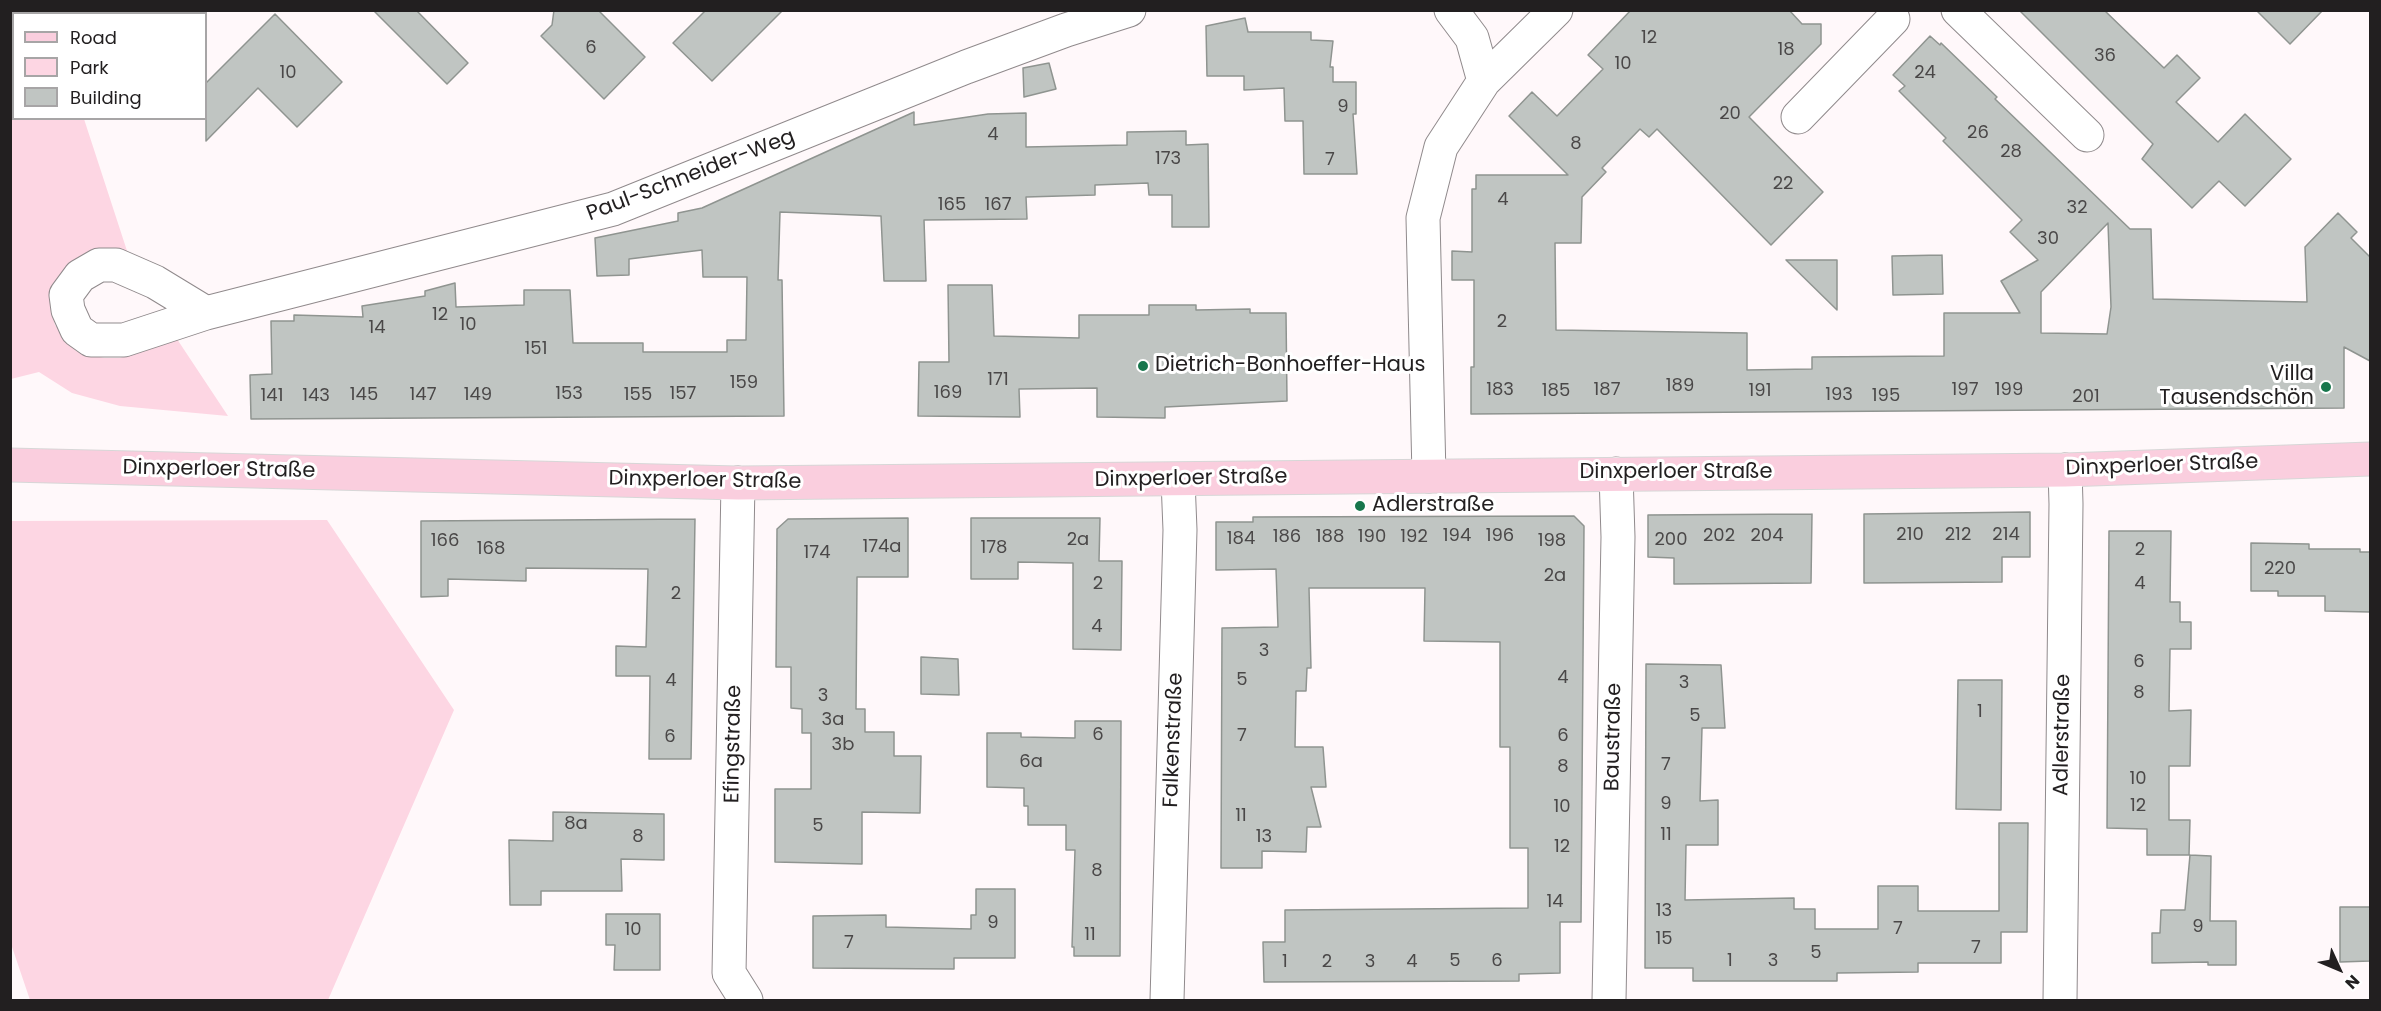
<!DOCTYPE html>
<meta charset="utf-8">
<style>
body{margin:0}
#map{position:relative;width:2381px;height:1011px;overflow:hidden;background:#fff8fa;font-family:Poppins,sans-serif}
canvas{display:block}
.frame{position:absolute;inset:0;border:12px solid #221f20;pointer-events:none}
.legend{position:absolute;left:12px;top:12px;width:195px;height:108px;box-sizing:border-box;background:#fff;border:2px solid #a7a5a6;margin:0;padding:8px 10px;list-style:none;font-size:18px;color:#221f20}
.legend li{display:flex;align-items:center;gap:12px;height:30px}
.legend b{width:30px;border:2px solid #a7a5a6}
.north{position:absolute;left:2309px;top:939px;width:60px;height:60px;-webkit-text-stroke:4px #fff;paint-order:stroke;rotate:134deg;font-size:16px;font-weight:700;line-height:24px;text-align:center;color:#221f20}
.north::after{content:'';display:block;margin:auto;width:21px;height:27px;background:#221f20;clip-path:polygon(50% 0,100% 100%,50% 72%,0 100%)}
</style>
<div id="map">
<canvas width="2381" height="1011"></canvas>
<div class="frame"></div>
<ul class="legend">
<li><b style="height:8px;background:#facede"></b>Road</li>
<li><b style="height:16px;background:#fdd6e3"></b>Park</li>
<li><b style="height:16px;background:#c0c5c2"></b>Building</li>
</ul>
<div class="north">N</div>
</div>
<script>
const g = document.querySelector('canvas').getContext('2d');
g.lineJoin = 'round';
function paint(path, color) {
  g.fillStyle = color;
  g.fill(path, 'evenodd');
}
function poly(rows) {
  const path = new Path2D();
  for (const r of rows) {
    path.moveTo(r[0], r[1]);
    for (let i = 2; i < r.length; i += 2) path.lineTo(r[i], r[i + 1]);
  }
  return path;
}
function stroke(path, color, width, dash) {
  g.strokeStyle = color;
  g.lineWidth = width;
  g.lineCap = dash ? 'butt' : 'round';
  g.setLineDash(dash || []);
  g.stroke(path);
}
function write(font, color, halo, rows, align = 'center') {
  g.font = font + ' Poppins,sans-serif';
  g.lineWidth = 6;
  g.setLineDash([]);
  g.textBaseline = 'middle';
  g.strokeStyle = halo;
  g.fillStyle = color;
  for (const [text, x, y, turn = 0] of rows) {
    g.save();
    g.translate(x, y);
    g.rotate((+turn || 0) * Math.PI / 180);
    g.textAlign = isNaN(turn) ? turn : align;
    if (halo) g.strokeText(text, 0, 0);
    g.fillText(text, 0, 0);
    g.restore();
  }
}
paint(poly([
 [11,11,49,11,50,13,14,14,14,118,84,119,129,257,54,286,50,305,55,325,76,351,104,358,120,358,177,339,228,416,120,406,72,393,39,372,11,379],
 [327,520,454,710,328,1000,30,1000,10,941,11,521]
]), '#fdd6e3');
const building = poly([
 [373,10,416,10,468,63,447,84,373,10],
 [554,10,598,10,645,57,604,99,541,36,552,25,554,10],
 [706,10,783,10,712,81,673,43,706,10],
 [1631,10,1789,10,1802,24,1821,24,1821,44,1749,117,1823,192,1771,245,1657,129,1649,137,1640,129,1602,168,1606,172,1582,197,1581,243,1555,243,1556,330,1747,333,1747,370,1812,369,1812,357,1944,356,1944,313,2020,313,2001,281,2038,260,2010,232,2022,220,1943,141,1946,138,1899,91,1905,86,1893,75,1930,36,1940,45,1941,43,1997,97,1995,99,2130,229,2151,229,2153,299,2307,302,2305,247,2338,213,2357,232,2351,238,2370,257,2370,361,2344,347,2344,408,1471,414,1471,367,1474,367,1474,280,1452,280,1452,251,1472,252,1472,189,1476,189,1476,175,1568,175,1509,116,1532,92,1557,116,1603,69,1588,55,1631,10],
 [2108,223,2111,307,2107,334,2041,333,2041,292,2108,223],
 [2019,10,2104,10,2164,68,2177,55,2200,78,2176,102,2218,142,2245,114,2291,159,2245,206,2219,181,2192,208,2142,159,2153,144,2019,10],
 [2256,10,2323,10,2290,44,2256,10],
 [275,14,342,82,297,127,258,88,206,141,206,83,275,14],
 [1245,18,1248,32,1311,32,1311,40,1333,41,1330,67,1333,67,1333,82,1356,82,1356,114,1353,114,1357,174,1304,174,1303,121,1285,121,1284,88,1244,90,1244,76,1207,76,1206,26,1245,18],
 [1049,63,1056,89,1024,97,1023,68,1049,63],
 [914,112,914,125,988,114,1026,113,1026,147,1127,145,1127,132,1186,131,1186,145,1208,144,1209,227,1172,227,1172,195,1149,195,1148,183,1095,185,1095,195,1026,197,1027,219,924,220,926,281,884,281,881,216,780,212,778,280,782,280,784,416,251,419,250,375,272,374,271,321,294,321,294,315,363,317,362,306,425,296,425,291,455,283,456,307,524,305,524,290,570,290,573,343,643,343,643,352,727,352,727,340,746,340,747,277,703,277,702,250,629,259,629,275,597,276,595,238,678,221,678,213,702,208,914,112],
 [1942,255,1943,294,1893,295,1892,256,1942,255],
 [1786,260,1837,260,1837,310,1786,260],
 [948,285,992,285,994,336,1079,338,1079,315,1149,315,1149,305,1196,305,1196,310,1250,309,1250,313,1286,313,1287,401,1165,407,1165,418,1097,417,1097,388,1019,389,1020,417,918,416,919,362,949,362,948,285],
 [2030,512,2030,557,2002,557,2002,582,1864,583,1864,514,2030,512],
 [1812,514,1811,583,1674,584,1674,558,1648,557,1648,515,1812,514],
 [1574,516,1584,526,1581,922,1560,922,1560,973,1519,974,1519,981,1264,982,1263,942,1285,942,1285,910,1528,908,1528,848,1510,848,1510,747,1500,747,1500,642,1424,641,1425,588,1309,588,1311,668,1307,668,1306,691,1296,691,1295,747,1323,747,1326,787,1311,787,1321,827,1307,827,1306,852,1262,851,1262,868,1221,868,1222,628,1278,627,1276,569,1216,570,1216,522,1253,522,1253,517,1574,516],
 [908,518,908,577,857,577,856,709,865,709,865,732,894,732,894,756,921,756,920,813,862,812,862,864,775,862,775,789,811,789,811,733,802,733,802,709,791,708,791,667,776,667,777,529,788,519,908,518],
 [971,518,1100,518,1099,561,1122,561,1121,650,1073,649,1073,563,1018,562,1018,579,971,579,971,518],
 [695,519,691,759,649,759,650,676,616,676,616,646,646,647,648,569,526,568,526,581,448,579,448,596,421,597,421,521,695,519],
 [2109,531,2171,531,2170,602,2180,602,2180,622,2191,622,2191,649,2170,649,2169,711,2191,710,2190,766,2169,766,2169,820,2190,820,2189,855,2147,855,2147,829,2107,828,2109,531],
 [2251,543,2309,544,2309,549,2360,549,2360,552,2370,552,2370,612,2325,611,2325,596,2278,596,2278,591,2251,591,2251,543],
 [921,657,958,659,959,695,921,694,921,657],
 [1646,664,1721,665,1725,728,1702,728,1700,801,1718,800,1718,845,1686,845,1685,900,1794,898,1794,909,1815,909,1815,929,1878,929,1878,886,1918,886,1918,911,1999,911,1999,823,2028,823,2027,932,2001,932,2001,963,1918,963,1918,972,1837,973,1837,981,1693,981,1693,968,1645,968,1646,664],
 [1958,680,2002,680,2001,810,1956,809,1958,680],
 [1075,721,1121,721,1120,956,1074,956,1074,947,1072,947,1075,850,1066,850,1066,825,1028,825,1028,806,1024,806,1024,788,987,787,987,733,1021,733,1021,737,1075,738,1075,721],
 [553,812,664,814,664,860,621,859,622,891,541,891,541,905,510,905,509,840,553,841,553,812],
 [2190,855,2211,856,2210,921,2236,921,2236,965,2208,965,2208,962,2152,963,2152,933,2160,933,2161,910,2185,910,2190,855],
 [976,889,1015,889,1015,958,954,958,954,969,813,968,813,916,886,915,886,927,971,929,971,915,976,915,976,889],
 [2340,907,2370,907,2370,961,2340,962,2340,907],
 [606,914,660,914,660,970,614,970,615,945,606,945,606,914]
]);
paint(building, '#c0c5c2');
stroke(building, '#8f9490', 1.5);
const minor = poly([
 [1451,10,1472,38,1484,81],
 [1958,10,2087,135],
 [1798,117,1893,19],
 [206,313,155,282,116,265,99,265,80,276,66,295,68,310,77,330,91,340,124,340,206,313,613,209,966,67,1066,30,1129,10],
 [1429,476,1423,218,1441,147,1484,81,1556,10],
 [738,483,729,973,746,1000],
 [1167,1000,1180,530,1178,480],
 [1609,1000,1618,537,1616,474],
 [2060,1000,2066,504,2065,470]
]);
const primary = poly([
 [10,465,738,483,2065,470,2370,459]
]);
stroke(minor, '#908a8c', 35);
stroke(primary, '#d7d7d7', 35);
stroke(minor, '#fff', 33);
stroke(primary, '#facede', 33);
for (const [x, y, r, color] of [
 [1143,366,6,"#17764c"],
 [2326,387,6,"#17764c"],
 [1360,506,6,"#17764c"]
]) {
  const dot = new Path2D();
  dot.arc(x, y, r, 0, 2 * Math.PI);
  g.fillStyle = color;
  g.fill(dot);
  stroke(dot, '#fff', 2);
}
write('18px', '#4a4848', null, [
 ["12",1649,38],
 ["6",591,48],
 ["18",1786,50],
 ["36",2105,56],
 ["10",1623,64],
 ["10",288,73],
 ["24",1925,73],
 ["9",1343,107],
 ["20",1730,114],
 ["26",1978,133],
 ["4",993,135],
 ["8",1576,144],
 ["28",2011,152],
 ["173",1168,159],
 ["7",1330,160],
 ["22",1783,184],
 ["4",1503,200],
 ["165",952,205],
 ["167",998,205],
 ["32",2077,208],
 ["30",2048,239],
 ["12",440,315],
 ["2",1502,322],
 ["10",468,325],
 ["14",377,328],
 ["151",536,349],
 ["171",998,380],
 ["159",744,383],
 ["189",1680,386],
 ["183",1500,390],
 ["187",1607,390],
 ["197",1965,390],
 ["199",2009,390],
 ["185",1556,391],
 ["191",1760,391],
 ["169",948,393],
 ["153",569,394],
 ["157",683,394],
 ["145",364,395],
 ["147",423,395],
 ["149",478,395],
 ["155",638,395],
 ["193",1839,395],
 ["141",272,396],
 ["143",316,396],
 ["195",1886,396],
 ["201",2086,397],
 ["210",1910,535],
 ["212",1958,535],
 ["214",2006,535],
 ["194",1457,536],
 ["196",1500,536],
 ["202",1719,536],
 ["204",1767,536],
 ["186",1287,537],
 ["188",1330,537],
 ["190",1372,537],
 ["192",1414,537],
 ["184",1241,539],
 ["2a",1078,540],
 ["200",1671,540],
 ["166",445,541],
 ["198",1552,541],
 ["174a",882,547],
 ["178",994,548],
 ["168",491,549],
 ["2",2140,550],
 ["174",817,553],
 ["220",2280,569],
 ["2a",1555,576],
 ["2",1098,584],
 ["4",2140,584],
 ["2",676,594],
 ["4",1097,627],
 ["3",1264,651],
 ["6",2139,662],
 ["4",1563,678],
 ["5",1242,680],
 ["4",671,681],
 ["3",1684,683],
 ["8",2139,693],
 ["3",823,696],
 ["1",1980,712],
 ["5",1695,716],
 ["3a",833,720],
 ["6",1098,735],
 ["7",1242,736],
 ["6",1563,736],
 ["6",670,737],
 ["3b",843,745],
 ["6a",1031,762],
 ["7",1666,765],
 ["8",1563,767],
 ["10",2138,779],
 ["9",1666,804],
 ["12",2138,806],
 ["10",1562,807],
 ["11",1241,816],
 ["8a",576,824],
 ["5",818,826],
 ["11",1666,835],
 ["8",638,837],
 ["13",1264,837],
 ["12",1562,847],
 ["8",1097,871],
 ["14",1555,902],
 ["13",1664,911],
 ["9",993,923],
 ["9",2198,927],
 ["7",1898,929],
 ["10",633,930],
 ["11",1090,935],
 ["15",1664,939],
 ["7",849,943],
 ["7",1976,948],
 ["5",1816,953],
 ["5",1455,961],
 ["6",1497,961],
 ["1",1730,961],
 ["3",1773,961],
 ["1",1285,962],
 ["2",1327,962],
 ["3",1370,962],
 ["4",1412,962]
]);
write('21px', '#221f20', '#fff', [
 ["Paul-Schneider-Weg",691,176,-21],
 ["Dinxperloer Straße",2162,466,-2],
 ["Dinxperloer Straße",219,470,1],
 ["Dinxperloer Straße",1676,473],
 ["Dinxperloer Straße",1191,479,-1],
 ["Dinxperloer Straße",705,481,1],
 ["Adlerstraße",2063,735,-89],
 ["Baustraße",1614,737,-89],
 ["Falkenstraße",1174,740,-88],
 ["Efingstraße",734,744,-89]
]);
write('21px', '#221f20', '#fff', [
 ["Dietrich-Bonhoeffer-Haus",1155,366],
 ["Villa",2314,375,"right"],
 ["Tausendschön",2314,399,"right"],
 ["Adlerstraße",1372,506]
], 'left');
</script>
